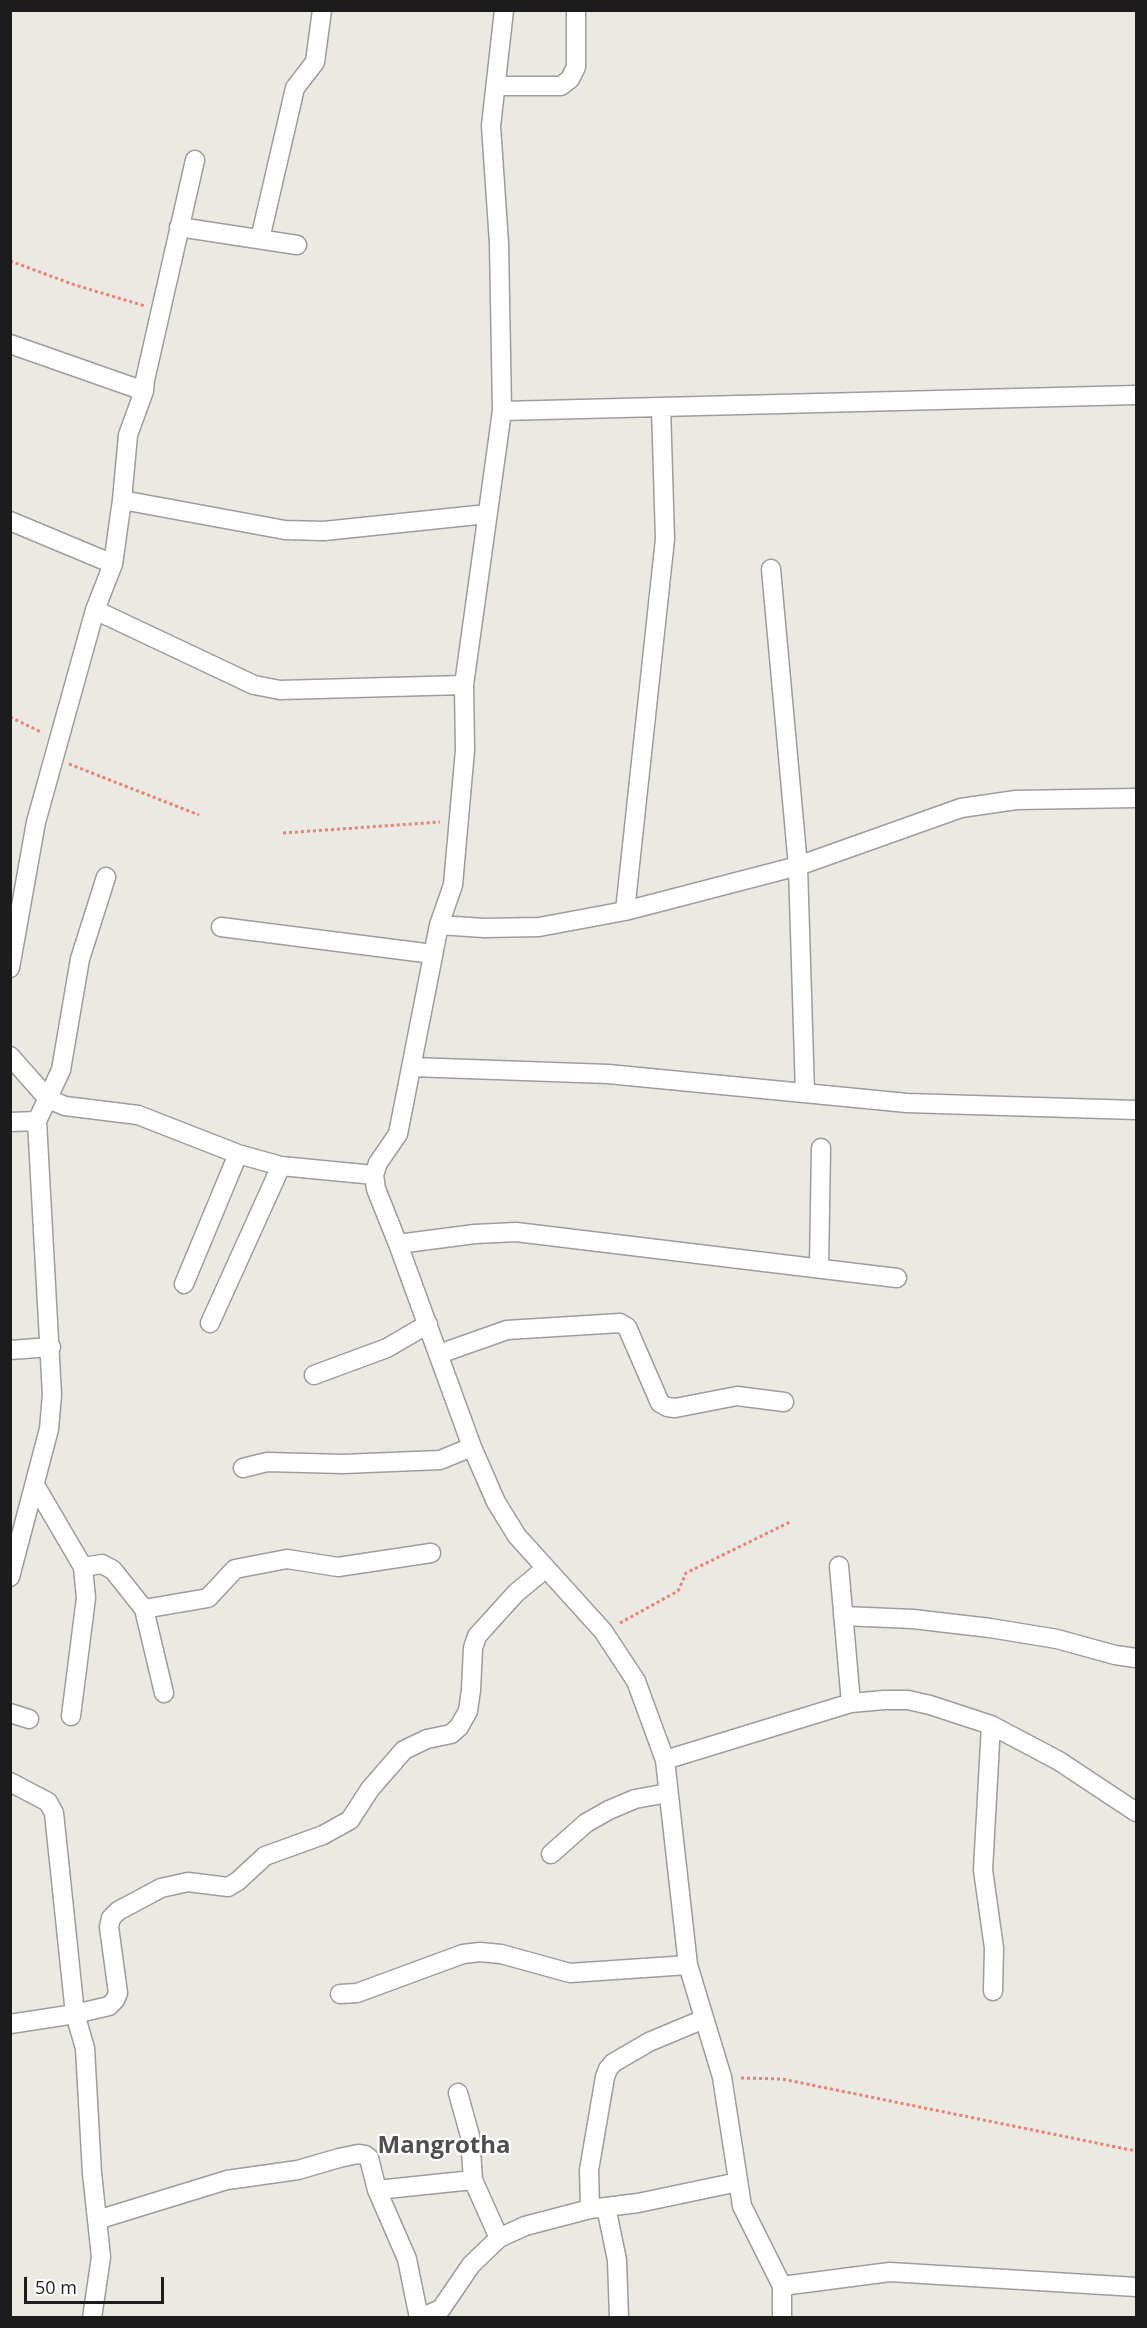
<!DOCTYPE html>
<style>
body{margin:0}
#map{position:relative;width:1147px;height:2328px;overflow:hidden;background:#ece9e3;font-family:"Open Sans",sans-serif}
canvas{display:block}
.frame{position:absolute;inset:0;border:12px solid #1c1c1c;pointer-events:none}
.scale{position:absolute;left:24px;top:2277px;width:140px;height:27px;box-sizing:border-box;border:3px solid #1c1c1c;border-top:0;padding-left:8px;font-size:18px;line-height:21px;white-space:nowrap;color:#1c1c1c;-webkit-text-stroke:4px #fff;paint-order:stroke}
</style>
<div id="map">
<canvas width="1147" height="2328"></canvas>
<div class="frame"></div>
<div class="scale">50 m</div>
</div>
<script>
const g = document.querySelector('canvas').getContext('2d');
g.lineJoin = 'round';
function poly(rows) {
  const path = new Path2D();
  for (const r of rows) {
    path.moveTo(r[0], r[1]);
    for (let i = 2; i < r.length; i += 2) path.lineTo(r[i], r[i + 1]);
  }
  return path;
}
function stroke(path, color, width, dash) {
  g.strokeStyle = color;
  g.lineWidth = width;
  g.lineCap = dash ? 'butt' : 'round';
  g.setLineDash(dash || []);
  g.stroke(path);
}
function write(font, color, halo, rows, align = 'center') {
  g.font = font + ' "Open Sans",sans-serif';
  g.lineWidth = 4.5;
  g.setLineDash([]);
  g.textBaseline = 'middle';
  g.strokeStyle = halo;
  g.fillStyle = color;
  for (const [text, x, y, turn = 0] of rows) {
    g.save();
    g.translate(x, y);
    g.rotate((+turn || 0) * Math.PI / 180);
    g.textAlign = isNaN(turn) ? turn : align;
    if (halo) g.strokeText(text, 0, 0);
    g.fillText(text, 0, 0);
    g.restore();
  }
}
const minor = poly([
 [504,10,491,126,499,243,502,411,464,685,465,750,453,885,439,925,398,1134,378,1163,374,1175,376,1189,398,1244,472,1447,496,1502,517,1536,603,1631,636,1681,665,1760,688,1965,722,2077,742,2206,782,2286,782,2318],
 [496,86,561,86,570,79,576,67,576,10],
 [179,227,297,245],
 [260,239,295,88,315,62,322,10],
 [10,344,144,391],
 [502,411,1136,395],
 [122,500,285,530,324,531,487,514],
 [10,521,113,564],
 [771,569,798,866,805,1093],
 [95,610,254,685,280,690,464,685],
 [625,911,665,539,661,407],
 [439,925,484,928,539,927,625,911,798,866,961,808,1016,800,1136,798],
 [221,927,433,954],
 [10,968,36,822,95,610,113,564,122,500,128,435,144,391,145,380,195,160],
 [10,1056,48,1099,65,1106,138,1115,238,1154,281,1166,374,1175],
 [412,1067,608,1074,907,1103,1136,1110],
 [10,1122,37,1121],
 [398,1244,475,1234,516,1232,897,1278],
 [819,1268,821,1148],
 [184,1284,238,1154],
 [210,1323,281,1166],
 [10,1350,51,1347],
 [439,1354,507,1330,620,1323,627,1327,660,1403,667,1407,675,1408,737,1396,784,1402],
 [314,1375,387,1348,428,1324],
 [243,1468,267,1462,343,1464,440,1460,472,1447],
 [35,1485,83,1567,86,1598,71,1716],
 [839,1566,851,1703],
 [83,1567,102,1564,113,1570,144,1609,164,1693],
 [10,1577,49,1429,52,1395,37,1121,61,1070,80,959,106,877],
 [144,1609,208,1598,235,1569,287,1559,338,1567,431,1553],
 [843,1616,913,1619,990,1628,1057,1639,1115,1655,1136,1658],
 [10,1713,29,1719],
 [991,1725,983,1870,994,1948,993,1991],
 [665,1760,851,1703,884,1700,908,1700,930,1705,991,1725,1059,1761,1136,1812],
 [10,1782,48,1802,54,1813,75,2014,85,2048,92,2173,101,2257,92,2318],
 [551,1854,586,1823,609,1810,635,1799,668,1793],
 [340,1994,357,1993,463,1954,480,1952,501,1954,570,1973,688,1965],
 [10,2024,75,2014,109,2006,115,2000,118,1993,109,1927,111,1918,118,1911,161,1888,188,1882,228,1887,238,1881,265,1856,323,1835,350,1820,370,1789,404,1750,427,1739,451,1734,459,1727,468,1711,471,1690,473,1648,477,1636,516,1593,546,1568],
 [458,2093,470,2136,473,2180,499,2238],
 [377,2190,473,2180],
 [606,2207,617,2260,619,2318],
 [590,2209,589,2170,605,2077,608,2069,613,2063,649,2042,704,2019],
 [97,2220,227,2180,298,2170,339,2158,358,2154,365,2155,369,2158,377,2190,407,2259,419,2318],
 [782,2286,890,2272,1136,2287],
 [420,2318,441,2309,471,2265,499,2238,525,2226,590,2209,638,2203,738,2182]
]);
stroke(minor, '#9d9d9d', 21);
stroke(poly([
 [10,261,75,285,145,306],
 [10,717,41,732],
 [69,764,199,815],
 [283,833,440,822],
 [620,1623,678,1591,686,1573,790,1522],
 [741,2078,782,2079,1136,2151]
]), '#e88178', 3, [3, 3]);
stroke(minor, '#fff', 18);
write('bold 24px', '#4f4f4f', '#fff', [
 ["Mangrotha",444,2146]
]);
</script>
